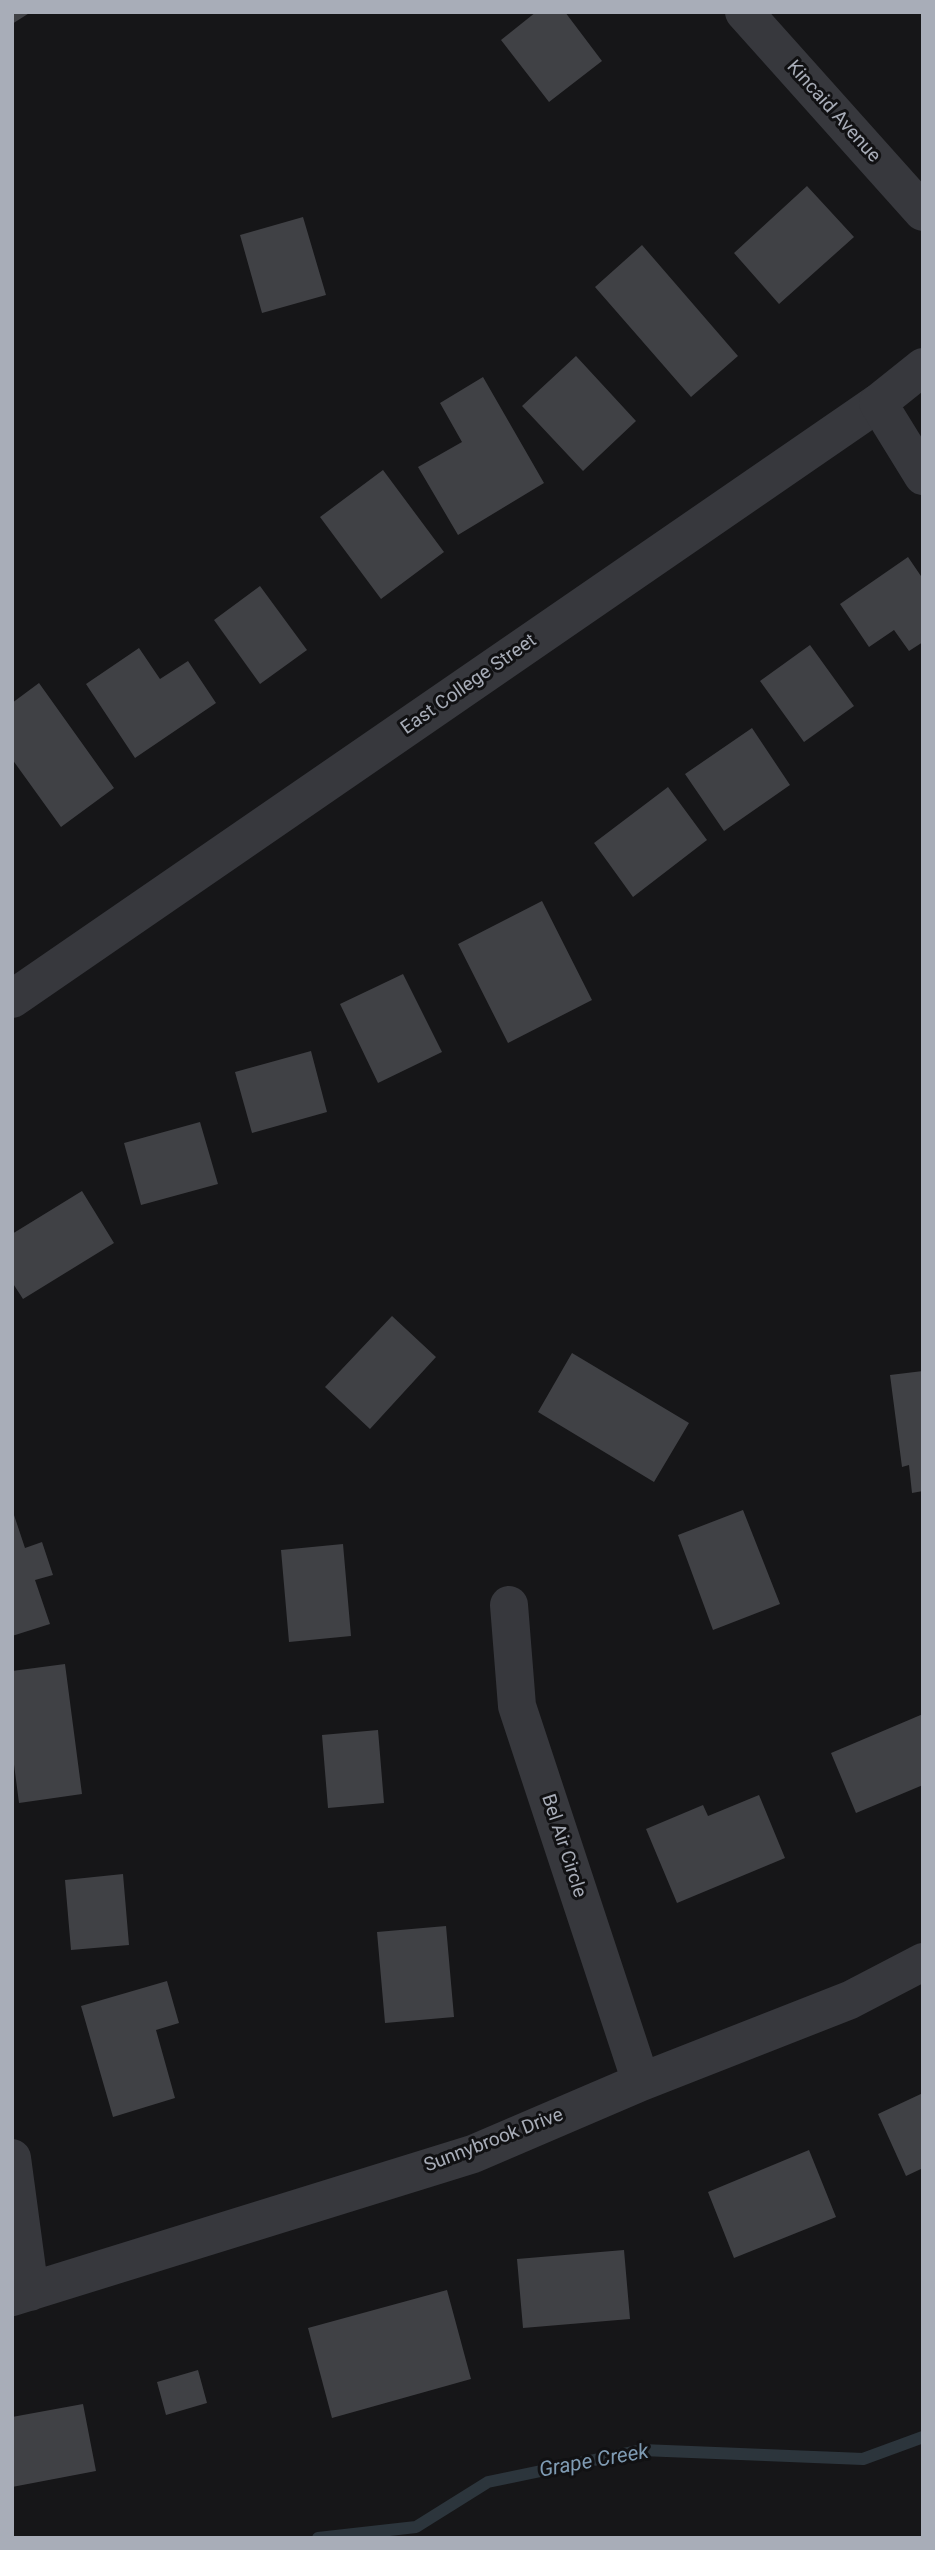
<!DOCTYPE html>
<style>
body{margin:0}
#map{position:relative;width:935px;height:2550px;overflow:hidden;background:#161618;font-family:Roboto,sans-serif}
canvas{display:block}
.frame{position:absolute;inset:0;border:14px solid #a8adb8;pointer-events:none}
</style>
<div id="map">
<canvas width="935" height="2550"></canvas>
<div class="frame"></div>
</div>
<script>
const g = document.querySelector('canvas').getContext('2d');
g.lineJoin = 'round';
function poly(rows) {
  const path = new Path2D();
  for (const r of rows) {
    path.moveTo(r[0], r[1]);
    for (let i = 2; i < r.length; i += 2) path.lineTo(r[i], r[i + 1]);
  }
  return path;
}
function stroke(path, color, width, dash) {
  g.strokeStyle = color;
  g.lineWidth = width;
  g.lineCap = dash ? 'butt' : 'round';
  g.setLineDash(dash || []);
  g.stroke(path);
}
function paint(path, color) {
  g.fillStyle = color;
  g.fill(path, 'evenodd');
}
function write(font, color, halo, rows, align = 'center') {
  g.font = font + ' Roboto,sans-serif';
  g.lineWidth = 6;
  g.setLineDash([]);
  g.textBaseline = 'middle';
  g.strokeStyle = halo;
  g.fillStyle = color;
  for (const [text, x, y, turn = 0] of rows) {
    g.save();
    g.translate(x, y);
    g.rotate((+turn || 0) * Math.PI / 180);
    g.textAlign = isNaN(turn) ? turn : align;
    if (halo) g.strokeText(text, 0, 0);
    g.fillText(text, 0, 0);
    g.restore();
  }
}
stroke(poly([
 [318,2538,416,2527,488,2482,642,2450,863,2459,923,2437]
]), '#2c353c', 12);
paint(poly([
 [12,12,31,12,12,24],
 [536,12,565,12,602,61,549,102,501,40],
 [807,186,854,237,779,304,734,253],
 [303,217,326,295,262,313,240,235],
 [642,245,738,356,691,397,595,287],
 [576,356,636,421,583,471,522,406],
 [483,377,544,483,458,535,418,467,462,442,440,403],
 [383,470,444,552,381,599,320,517],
 [908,557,923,579,923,642,909,651,894,630,869,647,840,604],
 [260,586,307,650,260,684,214,620],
 [810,645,854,706,804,742,760,681],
 [139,648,160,679,188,661,216,703,135,758,86,684],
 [39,683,114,788,61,827,12,759,12,703],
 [752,728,790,785,724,831,685,774],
 [668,787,707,840,633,897,594,843],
 [542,901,592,1000,508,1043,458,944],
 [403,974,442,1052,378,1083,340,1004],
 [311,1051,327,1112,252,1133,235,1072],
 [200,1122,218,1184,141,1205,124,1143],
 [82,1191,114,1243,23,1299,12,1282,12,1234],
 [392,1316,436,1357,370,1429,325,1387],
 [572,1353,689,1423,654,1482,538,1412],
 [923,1371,923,1491,912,1493,909,1465,902,1467,890,1375],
 [12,1509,25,1548,42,1542,53,1575,35,1580,50,1624,12,1636],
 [743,1510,780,1604,713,1630,678,1535],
 [343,1544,351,1636,289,1642,281,1550],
 [65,1664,82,1794,19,1803,12,1749,12,1671],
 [923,1714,923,1785,856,1813,831,1753],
 [378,1730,384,1803,328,1808,322,1735],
 [759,1795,785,1858,677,1903,646,1829,703,1805,708,1816],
 [123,1874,129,1945,71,1950,65,1880],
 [446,1926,454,2017,385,2023,377,1932],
 [167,1981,179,2023,156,2030,175,2098,113,2117,81,2006],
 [923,2093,923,2168,906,2176,878,2114],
 [809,2150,836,2217,734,2258,708,2192],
 [624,2250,630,2319,523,2328,517,2259],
 [447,2290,471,2379,332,2418,308,2328],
 [198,2370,207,2403,166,2415,157,2382],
 [83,2404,96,2471,12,2487,12,2417]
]), '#404145');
stroke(poly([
 [12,999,878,403],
 [509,1605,517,1706,641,2082],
 [12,2158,30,2292],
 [12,2297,473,2154,641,2082,850,2000,923,1962]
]), '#37383d', 38);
stroke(poly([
 [744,12,923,212],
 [923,367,878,403,923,476]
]), '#37383d', 38);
write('19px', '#a8adb8', '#111113', [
 ["Kincaid Avenue",833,112,48],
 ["East College Street",469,685,-35],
 ["Bel Air Circle",563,1846,72],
 ["Sunnybrook Drive",494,2141,-21]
]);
write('italic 21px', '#7f9bb3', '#111113', [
 ["Grape Creek",594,2462,-10]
]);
</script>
